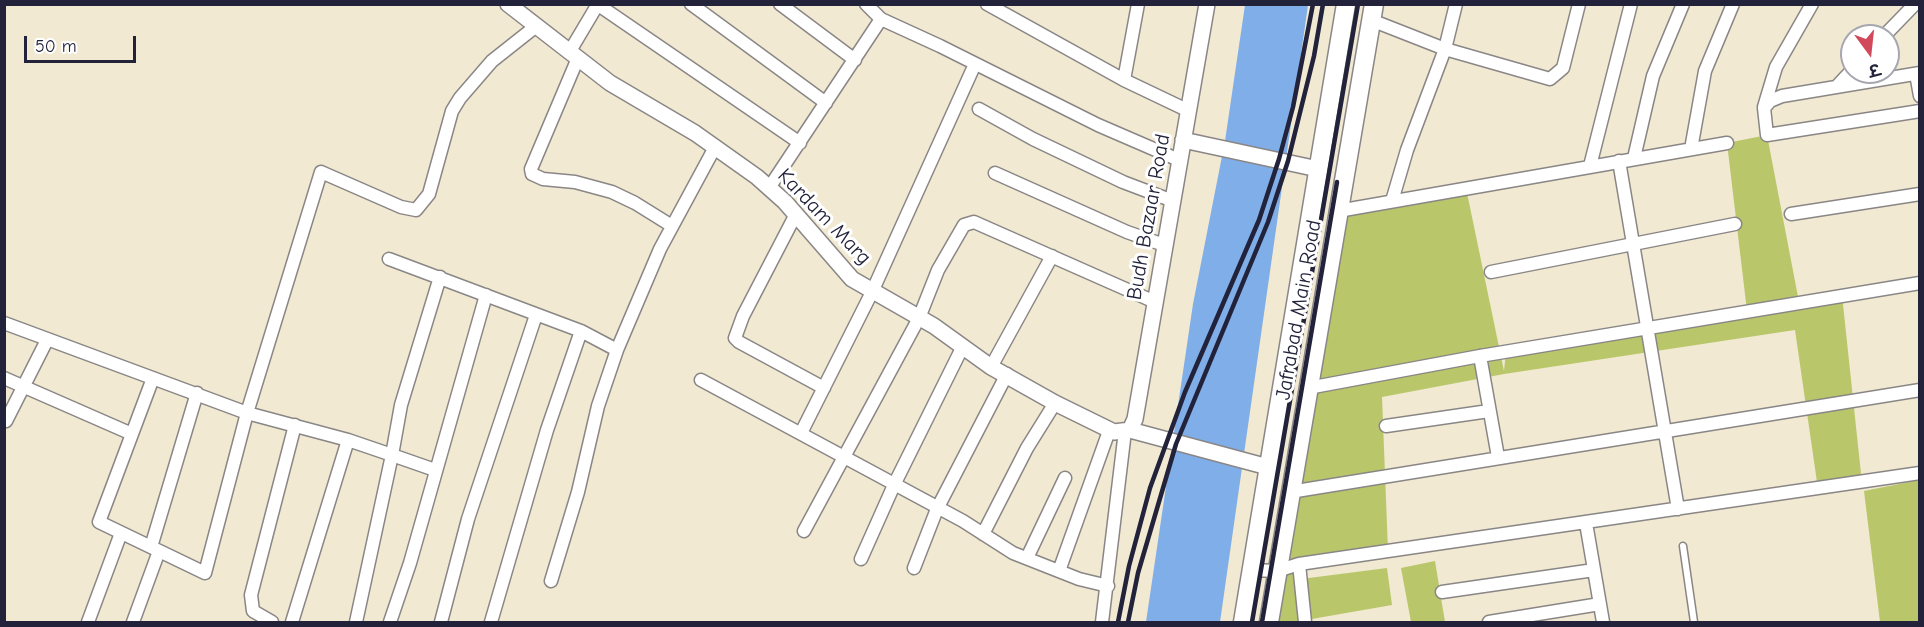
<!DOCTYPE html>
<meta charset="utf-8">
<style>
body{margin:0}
#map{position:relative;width:1924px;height:627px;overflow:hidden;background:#f1e9d1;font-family:"Comic Neue","Playpen Sans Deva",sans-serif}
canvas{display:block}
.frame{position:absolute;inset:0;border:6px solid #22223b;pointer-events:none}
.north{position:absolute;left:1840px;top:24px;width:60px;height:60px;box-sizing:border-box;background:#fff;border:2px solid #a7a7b1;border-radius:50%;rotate:165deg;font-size:16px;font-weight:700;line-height:24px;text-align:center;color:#22223b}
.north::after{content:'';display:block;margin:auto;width:21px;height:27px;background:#d1495b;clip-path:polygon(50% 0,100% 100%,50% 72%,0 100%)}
.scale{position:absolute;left:24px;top:36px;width:112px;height:27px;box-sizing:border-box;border:3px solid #22223b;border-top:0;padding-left:8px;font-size:18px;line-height:21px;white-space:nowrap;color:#22223b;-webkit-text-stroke:4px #fff;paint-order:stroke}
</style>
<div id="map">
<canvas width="1924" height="627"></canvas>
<div class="frame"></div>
<div class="north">उ</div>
<div class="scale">50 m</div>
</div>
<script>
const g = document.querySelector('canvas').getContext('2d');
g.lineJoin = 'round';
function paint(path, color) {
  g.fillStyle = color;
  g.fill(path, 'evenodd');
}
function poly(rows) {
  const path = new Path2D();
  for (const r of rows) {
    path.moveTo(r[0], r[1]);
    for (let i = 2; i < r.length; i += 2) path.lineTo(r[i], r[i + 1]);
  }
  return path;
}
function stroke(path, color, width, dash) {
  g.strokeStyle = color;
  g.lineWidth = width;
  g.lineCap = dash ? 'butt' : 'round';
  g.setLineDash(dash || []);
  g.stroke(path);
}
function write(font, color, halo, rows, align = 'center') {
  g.font = font + ' "Comic Neue",sans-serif';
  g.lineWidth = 6;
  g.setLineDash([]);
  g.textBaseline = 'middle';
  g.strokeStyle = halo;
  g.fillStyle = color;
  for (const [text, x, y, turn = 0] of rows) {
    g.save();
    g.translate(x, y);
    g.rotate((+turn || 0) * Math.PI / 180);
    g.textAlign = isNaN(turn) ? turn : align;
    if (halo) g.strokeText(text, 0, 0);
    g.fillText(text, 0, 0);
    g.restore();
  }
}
paint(poly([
 [1767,135,1799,302,1842,295,1862,483,1818,489,1795,330,1504,374,1382,397,1388,551,1300,565,1301,579,1387,568,1392,605,1306,620,1306,622,1270,622,1277,571,1289,567,1338,211,1466,188,1504,371,1506,352,1747,311,1727,143],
 [1919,480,1919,622,1880,622,1864,491],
 [1435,561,1445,622,1411,622,1401,568]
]), '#b9c76a');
paint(poly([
 [1245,5,1308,5,1220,622,1146,622,1193,304,1225,141]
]), '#7faee9');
const service = poly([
 [1683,546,1694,622]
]);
const minor = poly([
 [597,4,800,143],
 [691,4,826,103],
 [780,4,855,60],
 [866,4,881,19,940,46,1098,125,1179,160],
 [987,4,1124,80,1189,111],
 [1371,20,1445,49,1550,79,1563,68,1579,4],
 [1884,36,1915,4],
 [570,51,598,4],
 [578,58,531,169,532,174,543,179,575,182,612,192,635,203,672,226],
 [1920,73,1782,96,1770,101,1764,108,1767,135,1920,111],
 [1916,74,1920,96],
 [1124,80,1138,4],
 [1838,85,1852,70],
 [1764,107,1776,67,1812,4],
 [979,109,1033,139,1123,182,1173,201],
 [1691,149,1705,71,1733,4],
 [1634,158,1653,76,1683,4],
 [1619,161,1678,509],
 [1590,166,1631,4],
 [995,173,1127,232,1164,245],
 [769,188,881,19],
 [1392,201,1407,150,1445,49,1456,4],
 [1338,211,1727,143],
 [796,214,743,316,735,338,739,342,824,388],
 [1791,214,1920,194],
 [389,259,581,331,617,350],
 [1491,272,1735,224],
 [4,323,247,413,348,440,392,455,401,405,440,277],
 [1480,356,1498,457],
 [991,367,1052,256],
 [4,378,132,434],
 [153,378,99,522,205,573,247,413,321,172,401,207,416,210,429,194,452,111,460,98,492,61,535,27],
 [701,380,963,521,1013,553,1079,579,1108,586],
 [1308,388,1480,356,1920,283],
 [6,421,47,340],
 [1386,426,1489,411],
 [801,433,872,292,975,64],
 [1290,492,1920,390],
 [1586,523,1603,622],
 [804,531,919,318,938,270,964,225,974,222,1155,302],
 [983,534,1027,448,1055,403],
 [151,547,197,393],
 [1027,558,1065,478],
 [861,559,894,485,963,346],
 [1299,564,1305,622],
 [914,568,937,509,1007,374],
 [1251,570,1277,571,1299,564,1920,473],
 [1059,571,1109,431],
 [551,581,578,492,598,406,617,350,660,249,714,149],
 [1442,592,1594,570],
 [88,622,121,533],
 [133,622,159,551],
 [272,622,253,611,251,595,295,425],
 [292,622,348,440],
 [356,622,392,455,435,470],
 [390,622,410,563,486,295],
 [441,622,468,519,536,315],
 [491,622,547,430,581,331],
 [1102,622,1125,431],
 [1489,622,1600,604]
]);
const tertiary = poly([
 [508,4,610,83,695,133,757,177,785,202,852,279,934,326,991,367,1055,403,1114,432,1130,430,1135,419,1207,4],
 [1183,140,1318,169],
 [1130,430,1268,467]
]);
const secondary = poly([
 [1243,622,1346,4],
 [1269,622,1374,4]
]);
stroke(service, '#8a8686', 9);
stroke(minor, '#8a8686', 15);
stroke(tertiary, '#8a8686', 18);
stroke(secondary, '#8a8686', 21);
stroke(service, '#fff', 6);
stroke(minor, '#fff', 12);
stroke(tertiary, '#fff', 15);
stroke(secondary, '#fff', 18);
stroke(poly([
 [1118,622,1129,566,1150,488,1185,392,1259,220,1279,159,1293,107,1313,4],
 [1128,622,1138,573,1176,444,1268,222,1288,161,1314,56,1323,4],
 [1252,622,1358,4],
 [1262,622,1337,182]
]), '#22223b', 4.5);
write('21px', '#22223b', '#fff', [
 ["Kardam Marg",824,217,46],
 ["Budh Bazaar Road",1149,217,-80],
 ["Jafrabad Main Road",1299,310,-80]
]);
</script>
